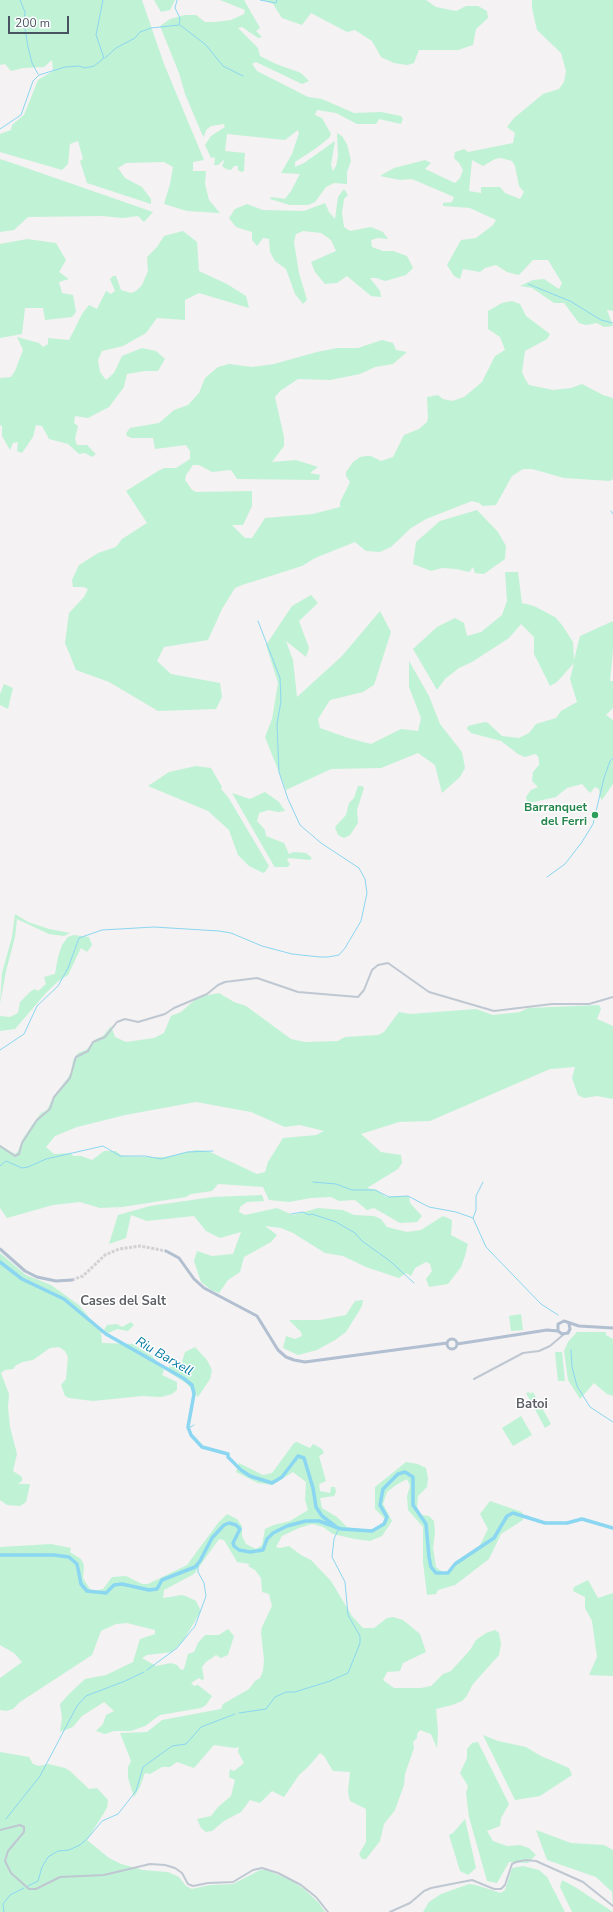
<!DOCTYPE html>
<style>
body{margin:0}
#map{position:relative;width:613px;height:1912px;overflow:hidden;background:#f4f2f2;font-family:"Nunito Sans",sans-serif}
canvas{display:block}
.scale{position:absolute;left:8px;top:16px;width:61px;height:18px;box-sizing:border-box;border:2px solid #485461;border-top:0;padding-left:5px;font-size:12px;line-height:14px;white-space:nowrap;color:#485461;-webkit-text-stroke:3px #fff;paint-order:stroke}
</style>
<div id="map">
<canvas width="613" height="1912"></canvas>
<div class="scale">200 m</div>
</div>
<script>
const g = document.querySelector('canvas').getContext('2d');
g.lineJoin = 'round';
function paint(path, color) {
  g.fillStyle = color;
  g.fill(path, 'evenodd');
}
function poly(rows) {
  const path = new Path2D();
  for (const r of rows) {
    if (r.length === 3) {
      path.moveTo(r[0] + r[2], r[1]);
      path.arc(r[0], r[1], r[2], 0, 2 * Math.PI);
      continue;
    }
    path.moveTo(r[0], r[1]);
    for (let i = 2; i < r.length; i += 2) path.lineTo(r[i], r[i + 1]);
  }
  return path;
}
function stroke(path, color, width, dash) {
  g.strokeStyle = color;
  g.lineWidth = width;
  g.lineCap = dash ? 'butt' : 'round';
  g.setLineDash(dash || []);
  g.stroke(path);
}
function write(font, color, halo, rows, align = 'center') {
  g.font = font + ' "Nunito Sans",sans-serif';
  g.lineWidth = 3;
  g.setLineDash([]);
  g.textBaseline = 'middle';
  g.strokeStyle = halo;
  g.fillStyle = color;
  for (const [text, x, y, turn = 0] of rows) {
    g.save();
    g.translate(x, y);
    g.rotate((+turn || 0) * Math.PI / 180);
    g.textAlign = isNaN(turn) ? turn : align;
    if (halo) g.strokeText(text, 0, 0);
    g.fillText(text, 0, 0);
    g.restore();
  }
}
paint(poly([
 [0,0,142,0,164,64,204,160,193,162,193,171,206,171,205,184,209,200,220,213,187,211,164,204,170,184,173,167,164,162,126,163,118,168,125,178,142,187,151,199,151,204,87,183,80,161,83,159,78,141,70,144,68,164,62,170,0,152,0,134,11,130,12,125,24,115,38,80,53,71,52,60,44,67,23,68,11,71,5,64,0,65],
 [154,0,175,0,170,10,161,12],
 [220,0,244,0,260,28,256,31,262,37,258,38,242,27,238,28,258,48,260,56,276,64,301,73,309,81,302,84,256,62,252,64,257,71,308,97,322,99,354,113,381,112,401,116,403,119,401,124,379,119,376,124,357,124,336,113,317,110,315,115,322,118,331,134,329,138,315,149,295,162,295,167,304,163,335,141,331,165,333,171,336,166,338,156,337,133,342,136,347,144,351,161,347,172,347,184,334,183,326,187,315,202,308,205,290,205,270,199,271,197,285,199,291,191,300,174,281,173,292,154,299,133,298,130,285,140,227,134,225,151,245,153,244,171,241,172,238,170,238,166,234,166,231,170,226,169,222,166,225,159,218,165,214,165,215,159,214,157,211,158,205,145,211,136,225,127,224,124,211,126,206,130,204,137,202,134,185,94,179,73,160,26,170,19,185,15,196,15,205,22,215,22,231,20,244,14,245,10],
 [263,0,426,0,436,7,456,11,466,6,478,6,487,11,488,18,476,29,473,45,458,50,419,50,414,63,407,65,394,63,381,57,372,41,355,30,347,32,311,13,302,25,282,18,273,4],
 [532,0,613,0,613,311,607,310,613,326,604,327,597,323,586,325,579,323,564,303,554,303,532,288,520,286,533,280,544,279,559,289,562,283,548,260,533,260,519,275,507,272,496,265,485,268,480,272,463,269,460,279,454,276,447,265,461,240,476,238,493,225,496,220,470,208,443,206,443,203,452,202,454,197,412,179,400,180,380,176,394,168,425,160,431,163,425,169,455,183,460,178,463,170,459,163,454,158,455,152,464,149,468,152,513,143,515,133,507,127,514,118,543,94,559,89,564,82,566,71,561,53,537,30,532,8],
 [501,158,512,161,515,166,519,186,524,192,520,199,505,193,500,187,481,187,481,193,469,191,472,160,483,166,495,159],
 [0,159,15,164,153,212,144,222,138,216,123,218,102,216,28,217,14,230,0,232],
 [344,189,348,195,344,199,342,213,344,227,350,231,371,227,383,232,388,239,378,238,371,240,372,247,383,251,393,251,407,256,413,268,406,275,385,281,376,278,370,278,380,291,381,297,371,296,347,276,337,283,325,284,315,272,311,262,336,251,331,240,321,233,303,231,296,234,294,242,299,273,307,300,303,304,295,294,286,269,275,261,270,252,269,239,263,238,257,246,252,240,252,232,236,227,229,218,235,209,247,204,263,210,304,211,325,203,329,212,335,219,338,197],
 [183,231,197,242,199,271,227,284,246,296,249,308,199,293,185,300,185,320,157,318,146,333,123,346,102,351,98,360,100,372,106,380,114,373,122,356,142,348,156,351,165,359,158,371,145,371,127,374,124,387,109,407,88,418,75,416,74,423,78,426,75,439,77,445,87,445,96,454,92,457,85,453,79,454,68,444,49,439,42,426,36,425,33,437,22,453,17,451,18,442,13,443,10,450,2,436,2,426,0,425,0,378,11,377,15,371,23,350,17,337,39,343,43,347,48,344,48,338,69,340,82,314,89,305,97,309,106,291,111,294,115,291,110,279,113,276,116,276,121,290,131,293,136,291,142,285,148,271,147,257,157,247,164,236],
 [27,239,56,243,66,260,59,272,69,279,59,282,62,293,73,295,76,312,72,317,45,320,43,308,25,308,22,334,0,338,0,244],
 [512,301,520,304,526,316,550,334,547,339,525,351,522,372,525,379,529,385,553,390,571,388,582,384,603,395,613,398,613,479,610,481,564,478,532,469,523,469,512,476,496,505,483,506,479,503,472,501,426,519,411,528,391,547,380,552,366,551,355,542,315,558,302,566,242,585,235,588,222,609,208,640,164,647,157,661,171,674,220,683,222,697,216,709,158,711,109,682,76,670,65,643,69,613,84,597,88,589,84,587,73,587,72,580,79,565,98,553,116,547,122,539,147,523,126,491,158,471,164,468,176,468,190,459,190,451,186,445,155,449,153,438,131,438,126,435,127,432,130,428,159,423,174,410,188,405,199,393,205,378,218,367,229,364,252,367,274,364,317,352,337,348,358,348,382,340,393,343,396,350,407,352,393,364,375,367,360,374,330,380,298,379,280,391,275,397,284,437,284,446,272,462,296,460,318,467,310,473,320,475,319,480,237,479,231,470,212,472,199,465,193,465,186,475,185,480,192,490,196,492,252,491,252,506,243,525,232,525,245,538,252,538,265,518,313,514,340,507,340,502,350,482,346,476,346,472,353,462,360,457,366,456,371,456,381,461,393,457,404,435,419,429,427,422,428,418,427,397,438,395,443,399,452,401,464,397,482,382,495,356,505,350,500,337,488,329,488,311,502,303],
 [477,510,498,532,506,546,505,559,484,574,475,573,473,567,469,572,456,569,442,568,431,571,413,564,416,542,440,521],
 [505,572,518,572,522,603,534,606,555,617,562,625,573,642,574,660,580,636,613,621,613,651,610,681,613,681,613,708,606,715,613,720,613,784,602,800,600,797,599,789,595,787,590,793,582,784,567,788,556,797,529,803,527,801,526,797,531,790,538,787,532,781,533,772,539,765,539,760,538,756,535,754,525,757,518,754,501,741,471,733,467,729,468,726,485,722,488,723,502,736,519,738,529,733,536,724,556,718,561,711,577,702,570,679,574,663,557,682,550,686,534,654,534,637,521,624,509,638,472,662,459,668,445,679,437,690,413,649,437,627,455,618,464,623,467,636,481,632,502,615,507,601],
 [311,595,318,603,299,621,309,648,306,657,286,641,293,660,297,697,342,656,380,611,391,632,374,685,363,692,330,700,318,719,320,728,348,738,371,744,401,729,418,731,421,718,409,687,409,661,429,696,440,724,462,752,465,768,460,777,442,793,435,765,418,753,381,768,331,769,286,790,265,737,272,719,278,683,266,645,292,606],
 [4,684,13,688,8,709,0,705,0,694],
 [196,766,211,768,222,787,221,789,228,797,269,866,265,872,263,873,249,866,238,855,229,830,208,811,148,786,169,772],
 [358,786,362,786,364,788,357,810,358,823,350,835,344,838,338,835,335,827,346,815,349,803,354,798],
 [265,792,279,802,285,811,278,812,269,810,259,813,257,821,265,830,266,836,284,843,289,854,294,852,306,853,312,858,310,860,289,858,287,860,290,864,288,867,275,867,274,866,232,793,250,799],
 [15,914,28,922,49,929,70,933,64,936,49,934,17,919,15,937,6,971,0,1004,2,973,12,937],
 [74,935,89,937,92,945,87,952,81,948,68,975,57,982,46,993,15,1029,0,1031,0,1016,10,1017,18,1013,20,1002,31,991,35,989,38,991,46,984,44,977,55,974,58,957,62,945,68,937],
 [219,993,234,1002,246,1006,291,1039,305,1042,338,1041,345,1037,378,1035,384,1032,399,1012,410,1014,476,1009,493,1015,520,1012,528,1008,599,1005,601,1009,597,1019,613,1026,613,1099,597,1096,584,1098,578,1095,572,1078,575,1067,550,1069,430,1121,399,1122,361,1134,381,1152,401,1155,402,1163,398,1169,367,1188,377,1190,386,1197,409,1196,410,1203,422,1216,417,1222,400,1223,374,1208,367,1210,355,1200,339,1201,331,1197,311,1198,289,1202,269,1200,263,1187,218,1184,212,1191,191,1194,186,1197,122,1207,100,1208,80,1202,53,1205,7,1218,0,1208,0,1145,15,1154,18,1151,22,1140,32,1125,41,1113,47,1110,53,1097,67,1079,71,1072,73,1060,78,1053,86,1050,96,1039,103,1036,111,1026,115,1037,126,1042,154,1038,164,1033,171,1016,181,1012,198,997],
 [196,1102,251,1112,285,1127,300,1125,324,1131,316,1135,283,1138,268,1162,265,1172,257,1174,208,1151,196,1150,165,1157,146,1157,122,1156,116,1151,104,1151,92,1160,81,1156,73,1156,71,1153,54,1154,46,1147,55,1136,77,1127,125,1115],
 [262,1195,264,1201,247,1202,240,1207,239,1212,245,1215,277,1208,293,1215,318,1208,343,1210,354,1215,374,1216,381,1219,387,1227,407,1232,421,1230,443,1216,452,1220,451,1235,468,1244,465,1256,461,1267,448,1284,429,1287,426,1279,432,1271,430,1264,426,1262,415,1268,411,1276,406,1273,399,1278,366,1267,343,1256,325,1253,293,1233,281,1228,265,1226,277,1235,271,1242,244,1257,240,1272,228,1280,219,1293,211,1290,201,1282,194,1261,197,1251,212,1256,233,1254,241,1232,220,1238,206,1231,194,1216,147,1221,131,1215,126,1238,109,1244,118,1215,150,1206,213,1197],
 [0,1253,26,1275,51,1285,79,1305,101,1332,102,1343,133,1344,152,1356,164,1370,162,1375,177,1382,177,1390,172,1394,161,1397,142,1396,93,1401,69,1398,65,1396,61,1385,66,1379,68,1357,65,1351,59,1347,50,1348,33,1360,23,1362,16,1365,13,1369,5,1370,1,1373,9,1394,8,1407,10,1427,17,1454,13,1471,22,1477,22,1481,18,1484,30,1484,26,1502,20,1506,7,1505,0,1500],
 [363,1300,362,1306,346,1332,335,1340,317,1350,298,1355,283,1348,286,1336,295,1339,302,1336,301,1332,289,1320,320,1320,346,1315,355,1301],
 [521,1314,523,1330,511,1331,509,1316],
 [131,1322,134,1325,128,1331,117,1329,108,1333,104,1330,107,1325,117,1324,122,1327],
 [577,1332,606,1332,606,1335,613,1339,613,1396,607,1394,594,1383,580,1399,568,1380,564,1351,568,1342],
 [195,1347,207,1360,212,1370,210,1379,198,1397,186,1383,167,1371,170,1365,181,1365,185,1352],
 [555,1352,562,1352,565,1381,558,1381],
 [529,1392,530,1394,533,1392,551,1424,545,1428,526,1393],
 [521,1416,532,1435,513,1446,502,1428],
 [297,1442,310,1448,313,1444,322,1449,324,1453,319,1456,326,1481,319,1484,320,1491,330,1493,331,1487,335,1487,336,1492,334,1496,320,1498,322,1508,337,1517,347,1527,370,1530,383,1526,385,1519,375,1509,375,1487,406,1462,418,1464,426,1468,428,1478,427,1487,418,1496,417,1507,421,1515,429,1516,434,1521,435,1532,433,1548,436,1567,445,1574,456,1561,480,1545,488,1529,480,1514,490,1501,522,1512,523,1520,501,1534,489,1559,455,1585,438,1590,436,1594,427,1595,423,1562,423,1527,408,1510,407,1496,410,1486,407,1479,396,1485,387,1492,383,1504,392,1521,382,1536,370,1541,355,1539,333,1534,323,1527,312,1524,299,1528,282,1536,276,1547,280,1548,289,1546,301,1555,311,1560,331,1581,352,1616,363,1628,374,1628,387,1618,393,1617,403,1620,420,1634,426,1652,403,1663,400,1671,387,1672,383,1680,394,1688,421,1688,431,1686,443,1674,451,1671,470,1650,476,1640,486,1633,495,1630,499,1633,501,1644,499,1655,473,1684,466,1697,462,1701,452,1705,436,1709,438,1731,437,1748,431,1734,420,1730,417,1734,417,1738,413,1742,414,1748,405,1774,404,1785,395,1810,384,1824,380,1841,366,1859,362,1859,359,1854,366,1842,366,1809,350,1801,348,1792,350,1772,333,1771,324,1756,320,1753,308,1767,299,1775,284,1797,272,1791,260,1803,250,1800,241,1812,224,1821,212,1831,206,1832,201,1828,197,1819,211,1816,218,1807,231,1796,235,1780,229,1777,230,1769,234,1771,244,1763,238,1752,239,1747,235,1748,214,1745,194,1768,177,1762,170,1767,162,1767,150,1774,145,1773,140,1787,134,1797,128,1778,128,1767,131,1761,120,1733,147,1732,162,1720,221,1709,223,1704,249,1689,255,1681,260,1678,263,1671,264,1660,261,1632,262,1627,272,1606,269,1594,262,1592,261,1578,255,1570,248,1566,250,1564,237,1562,224,1540,219,1539,194,1574,164,1590,163,1598,182,1595,188,1597,196,1601,201,1611,183,1641,172,1652,147,1655,142,1658,156,1666,171,1663,177,1665,181,1670,184,1669,188,1654,194,1652,198,1643,205,1635,219,1635,228,1629,234,1636,228,1655,221,1658,216,1655,206,1662,202,1667,204,1679,202,1680,199,1678,191,1683,194,1686,198,1685,212,1696,206,1705,201,1708,160,1715,145,1726,131,1731,114,1731,105,1734,96,1731,103,1724,106,1715,114,1711,104,1702,82,1716,73,1727,60,1732,62,1718,60,1704,70,1693,85,1679,106,1675,133,1662,140,1639,155,1634,155,1630,127,1623,116,1624,101,1631,92,1655,20,1702,13,1709,6,1711,0,1710,0,1678,22,1662,14,1653,0,1645,0,1547,51,1544,71,1548,70,1552,81,1559,84,1565,83,1578,90,1589,94,1591,103,1589,112,1577,126,1576,142,1584,148,1584,187,1565,218,1523,227,1514,237,1519,242,1526,242,1536,246,1544,256,1549,262,1545,265,1529,274,1525,290,1521,308,1510,305,1500,306,1482,293,1472,272,1485,258,1483,236,1472,239,1463,263,1475,272,1473,294,1443],
 [588,1580,598,1598,613,1593,613,1676,589,1675,597,1657,592,1621,585,1608,585,1597,573,1591,574,1587],
 [483,1735,498,1741,526,1747,541,1756,569,1768,572,1775,540,1796,515,1800],
 [478,1742,509,1804,501,1818,500,1826,487,1831,493,1841,507,1846,520,1845,529,1848,536,1855,528,1863,509,1862,497,1883,487,1881,469,1817,466,1793,468,1786,460,1773,467,1758,467,1749,472,1743],
 [0,1752,29,1757,33,1764,39,1766,48,1764,65,1768,70,1771,89,1789,97,1788,108,1800,107,1808,87,1840,109,1858,121,1864,143,1870,168,1872,179,1877,186,1886,192,1889,210,1885,233,1884,260,1870,267,1870,290,1880,304,1889,319,1903,325,1912,0,1912],
 [465,1819,476,1868,468,1875,460,1871,449,1835,453,1833],
 [536,1830,571,1843,604,1845,613,1850,613,1910,612,1892,596,1877,547,1860],
 [523,1866,539,1870,547,1877,565,1912,423,1912,429,1902,441,1894,469,1884,476,1885,501,1893,505,1890,512,1868],
 [562,1880,575,1887,613,1912,572,1912,560,1887]
]), '#c0f2d6');
stroke(poly([
 [20,0,25,12,24,23,28,47,32,63,38,74],
 [260,0,276,3,277,0],
 [180,25,206,45,223,66,243,76],
 [105,58,116,48,135,38,140,32,151,28,179,25,180,18,175,8,177,0],
 [0,129,21,115,33,81,39,75,65,67,79,66,85,68,94,66,104,58,96,35,103,0],
 [528,284,570,301,601,320,613,323],
 [611,511,613,514],
 [547,877,565,864,582,842,593,824,604,778,610,761,613,758],
 [0,1050,24,1034,37,1006,58,986,68,968,79,938,102,930,154,927,219,931,231,933,262,946,292,954,320,957,328,957,339,955,345,948,361,921,367,893,365,879,359,868,321,843,300,825,288,799,279,772,277,724,281,701,280,678,258,621],
 [0,1166,6,1161,22,1168,28,1167,46,1159,103,1146,120,1156,145,1156,161,1159,187,1152,213,1151],
 [313,1182,336,1184,352,1190,375,1190,389,1197,408,1196,429,1207,456,1212,473,1218,486,1247,541,1304,558,1315],
 [291,1214,303,1212,309,1215,312,1214,336,1222,355,1233,362,1241,390,1261,414,1283],
 [473,1218,476,1210,476,1196,483,1182],
 [571,1350,572,1367,577,1386,590,1407,613,1422],
 [187,1429,194,1425],
 [147,1670,177,1648,195,1626,206,1596,204,1583,198,1572,198,1564],
 [239,1713,266,1709,275,1697,286,1692,295,1692,330,1681,348,1673,360,1643,360,1636,348,1615,345,1582,332,1557,334,1539,339,1528],
 [6,1819,40,1776,77,1706,86,1696,125,1681,144,1672],
 [28,1886,38,1881,42,1867,48,1857,58,1851,69,1850,80,1845,88,1838,102,1821,118,1814,136,1791,143,1767,172,1746,186,1744,201,1727,235,1714],
 [4,1912,3,1904,10,1895,24,1888]
]), '#8bd6f1', 1);
stroke(poly([
 [0,1262,22,1279,64,1299,106,1334,183,1378,192,1385,194,1394,188,1427,191,1435,202,1447,228,1454,228,1457,241,1470,250,1476,272,1483,282,1477,298,1456,304,1458,313,1488,316,1507,322,1516,335,1526],
 [342,1529,372,1531,384,1524,387,1517,380,1505,383,1489,398,1474,405,1472,413,1477,413,1505,426,1524,429,1557,431,1567,436,1573,448,1573,455,1564,494,1538,507,1516,513,1513,545,1523,567,1523,582,1519,613,1528],
 [0,1555,54,1555,69,1557,77,1564,81,1584,87,1591,106,1593,114,1585,122,1584,149,1590,157,1589,162,1580,195,1567,200,1561,212,1538,224,1525,229,1523,236,1525,240,1529,233,1543,234,1546,239,1550,250,1552,263,1550,267,1539,273,1533,287,1526,306,1521,319,1521,341,1529]
]), '#8bd6f1', 3.5);
stroke(poly([
 [72,1280,83,1276,105,1255,119,1249,140,1246,166,1251]
]), '#d2d2d5', 3, [3, 1.5]);
stroke(poly([
 [0,1146,15,1156,19,1154,22,1143,37,1120,50,1109,54,1097,70,1078,76,1057,88,1051,93,1042,105,1037,117,1022,125,1019,138,1022,165,1014,174,1008,207,994,218,985,225,982,257,978,298,992,358,997,364,990,372,970,378,965,388,963,429,992,494,1011,552,1004,589,1004,613,997],
 [474,1379,523,1353,539,1351,550,1346,563,1335],
 [0,1830,20,1825,24,1827,24,1832,8,1851,5,1861,11,1873,29,1889,36,1889,60,1877,104,1875,150,1864,165,1865,175,1868,182,1873,188,1884,193,1886,208,1883,233,1882,253,1870,262,1868,278,1873,301,1885,316,1897,328,1912],
 [390,1912,410,1903,424,1891,431,1888,472,1880,494,1889,501,1889,505,1885,512,1864,516,1862,526,1860,536,1861,583,1882,613,1906]
]), '#bfc8d2', 2);
stroke(poly([
 [0,1249,25,1271,37,1277,56,1281,72,1280],
 [166,1251,179,1258,194,1279,204,1288,257,1316,278,1350,286,1357,294,1360,305,1362,447,1343],
 [569,1324,570,1329,568,1333,562,1334,558,1331,558,1324,564,1321,579,1326,613,1328],
 [452,1344,5],
 [457,1344,547,1330,558,1331]
]), '#b1bfd1', 3);
for (const [x, y, r, color] of [
 [595,815,4,"#2e9e5b"]
]) {
  const dot = new Path2D();
  dot.arc(x, y, r, 0, 2 * Math.PI);
  g.fillStyle = color;
  g.fill(dot);
  stroke(dot, '#fff', 1.5);
}
write('bold 12px', '#27864d', '#fff', [
 ["Barranquet",587,808],
 ["del Ferri",587,822]
], 'right');
write('bold 13px', '#5e6267', '#fff', [
 ["Cases del Salt",123,1302],
 ["Batoi",532,1405]
]);
write('italic 13px', '#067ca6', '#fff', [
 ["Riu Barxell",164,1357,30]
]);
</script>
